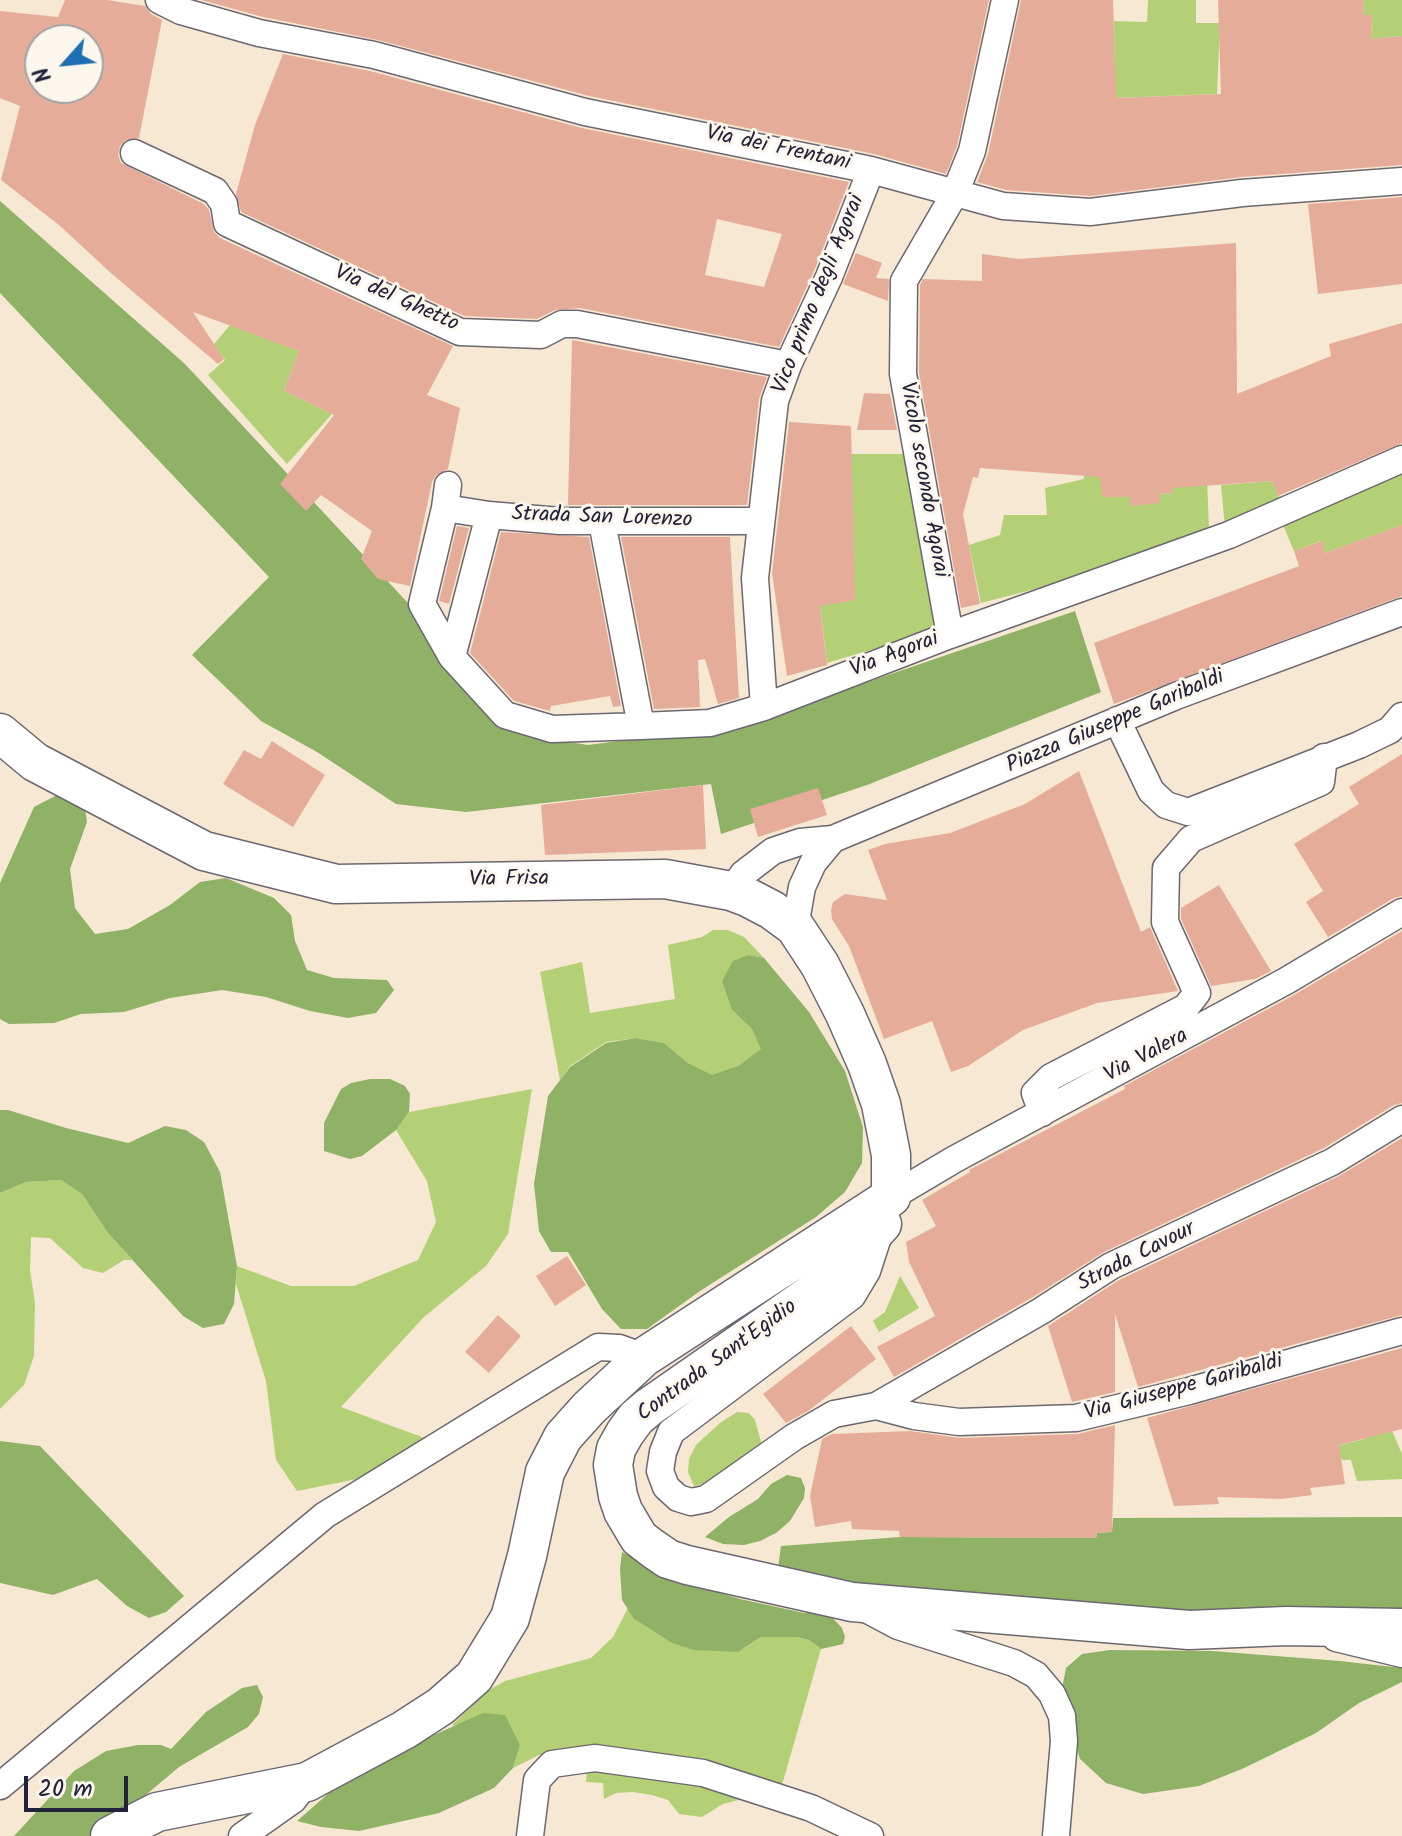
<!DOCTYPE html>
<style>
body{margin:0}
#map{position:relative;width:1402px;height:1836px;overflow:hidden;background:#f6e8d2;font-family:Kalam,sans-serif}
canvas{display:block}
.north{position:absolute;left:24px;top:24px;width:80px;height:80px;box-sizing:border-box;background:#fbf7ec;border:2px solid #a4a2a5;border-radius:50%;rotate:243deg;font-size:22px;font-weight:700;line-height:32px;text-align:center;color:#22223b}
.north::after{content:'';display:block;margin:auto;width:28px;height:36px;background:#1f6fb2;clip-path:polygon(50% 0,100% 100%,50% 72%,0 100%)}
.scale{position:absolute;left:24px;top:1776px;width:104px;height:36px;box-sizing:border-box;border:4px solid #22223b;border-top:0;padding-left:10px;font-size:24px;line-height:28px;white-space:nowrap;color:#22223b;-webkit-text-stroke:6px #fbf7ec;paint-order:stroke}
</style>
<div id="map">
<canvas width="1402" height="1836"></canvas>
<div class="north">N</div>
<div class="scale">20 m</div>
</div>
<script>
const g = document.querySelector('canvas').getContext('2d');
g.lineJoin = 'round';
function paint(path, color) {
  g.fillStyle = color;
  g.fill(path, 'evenodd');
}
function poly(rows) {
  const path = new Path2D();
  for (const r of rows) {
    path.moveTo(r[0], r[1]);
    for (let i = 2; i < r.length; i += 2) path.lineTo(r[i], r[i + 1]);
  }
  return path;
}
function stroke(path, color, width, dash) {
  g.strokeStyle = color;
  g.lineWidth = width;
  g.lineCap = dash ? 'butt' : 'round';
  g.setLineDash(dash || []);
  g.stroke(path);
}
function write(font, color, halo, rows, align = 'center') {
  g.font = font + ' Kalam,sans-serif';
  g.lineWidth = 6;
  g.setLineDash([]);
  g.textBaseline = 'middle';
  g.strokeStyle = halo;
  g.fillStyle = color;
  for (const [text, x, y, turn = 0] of rows) {
    g.save();
    g.translate(x, y);
    g.rotate((+turn || 0) * Math.PI / 180);
    g.textAlign = isNaN(turn) ? turn : align;
    if (halo) g.strokeText(text, 0, 0);
    g.fillText(text, 0, 0);
    g.restore();
  }
}
paint(poly([
 [1148,0,1196,0,1196,23,1220,23,1217,94,1115,98,1114,21,1147,22],
 [1364,0,1402,0,1402,36,1371,39,1372,16,1363,15],
 [231,324,299,351,284,391,332,414,287,464,208,375,225,360,214,344],
 [1079,405,1106,406,1103,497,1130,497,1160,503,1160,494,1173,493,1170,428,1205,426,1209,529,1116,568,981,603,969,545,1000,535,1004,515,1047,515,1045,488,1084,479],
 [851,454,905,454,940,629,827,663,820,606],
 [1402,466,1402,525,1325,553,1321,541,1294,551,1281,520],
 [1272,481,1282,504,1225,528,1221,485],
 [713,930,728,930,744,937,764,958,749,955,732,1010,752,1029,762,1049,738,1066,712,1076,688,1063,664,1043,636,1038,606,1042,570,1066,560,1080,540,972,582,962,590,1013,675,999,668,945,702,937],
 [532,1089,508,1234,486,1266,424,1317,341,1407,427,1439,377,1475,297,1491,276,1460,266,1381,236,1284,237,1266,291,1286,354,1286,418,1260,436,1222,427,1181,396,1130,409,1112],
 [61,1180,82,1194,108,1233,132,1260,124,1260,103,1273,83,1268,50,1238,31,1237,30,1270,35,1303,34,1356,24,1385,0,1409,0,1193,26,1182],
 [900,1276,919,1308,879,1332,873,1321,885,1312],
 [737,1412,749,1413,755,1420,761,1442,757,1452,715,1482,694,1486,688,1472,689,1459,696,1445,720,1423],
 [1384,1412,1402,1454,1402,1479,1357,1481,1351,1460,1342,1460,1336,1446,1364,1439],
 [628,1608,634,1619,672,1643,743,1649,761,1637,797,1637,809,1640,821,1649,780,1792,676,1755,585,1752,539,1755,513,1768,520,1745,452,1725,489,1690,505,1681,591,1658,613,1637],
 [605,1768,684,1780,742,1799,723,1804,702,1817,679,1814,668,1800,652,1795,633,1792,616,1793,604,1799,603,1783,586,1782,587,1770]
]), '#b4d076');
paint(poly([
 [0,201,185,364,532,736,588,745,704,730,853,687,1075,611,1101,692,867,785,721,834,711,784,466,812,396,804,317,752,261,721,192,655,269,577,0,293],
 [57,795,84,803,87,822,70,869,75,908,95,934,128,929,170,905,200,882,226,878,274,898,291,915,295,941,307,970,334,978,387,980,394,990,376,1013,348,1018,310,1011,266,997,222,990,170,998,124,1012,81,1014,54,1023,9,1024,0,1019,0,883,34,807],
 [749,955,764,958,809,1012,845,1071,863,1127,862,1163,845,1192,816,1217,700,1291,647,1329,621,1329,602,1309,568,1252,551,1252,539,1231,534,1184,548,1096,570,1067,606,1043,636,1038,664,1043,688,1063,712,1075,738,1066,761,1049,752,1029,732,1010,722,981,733,961],
 [370,1079,390,1079,405,1086,410,1094,409,1112,396,1130,362,1156,350,1159,324,1151,324,1123,341,1089,351,1083],
 [0,1110,8,1110,66,1128,128,1143,165,1126,186,1130,204,1142,220,1172,237,1266,234,1304,224,1324,203,1328,183,1316,108,1233,82,1194,61,1180,26,1182,0,1193],
 [0,1441,40,1446,184,1596,166,1612,149,1618,127,1606,97,1579,53,1595,0,1583],
 [787,1475,801,1478,805,1488,804,1498,790,1521,776,1533,760,1541,744,1545,723,1544,705,1537,729,1517,758,1499,771,1484],
 [1402,1517,1402,1623,1321,1622,776,1583,781,1546,900,1537,1096,1538,1097,1533,1112,1532,1113,1518],
 [622,1552,675,1579,740,1599,804,1613,828,1613,842,1628,845,1637,843,1644,821,1649,809,1640,797,1637,761,1637,738,1652,694,1650,672,1643,634,1619,622,1600,620,1569],
 [1110,1650,1212,1651,1340,1661,1402,1668,1402,1682,1359,1703,1316,1733,1242,1769,1199,1786,1143,1794,1106,1783,1080,1759,1061,1694,1066,1668,1082,1654],
 [257,1685,263,1697,259,1714,248,1727,179,1767,97,1836,14,1836,74,1771,106,1751,138,1745,161,1745,171,1749,206,1712,242,1688],
 [483,1713,505,1715,520,1745,513,1768,494,1788,439,1813,359,1831,321,1827,297,1821,329,1793,351,1780,416,1743]
]), '#8fb267');
paint(poly([
 [65,0,107,0,145,6,151,14,162,20,139,138,126,140,120,146,118,155,121,163,204,204,209,210,214,232,220,238,453,346,427,395,460,408,448,469,436,475,432,482,410,586,378,579,361,559,372,531,321,495,306,511,280,484,334,415,284,391,299,351,193,312,224,359,218,364,112,274,59,225,1,180,20,106,0,98,0,11,58,17],
 [40,40,88,40,88,88,40,88],
 [201,0,989,0,957,146,946,174,874,154,589,96,378,40,263,17],
 [1021,0,1113,0,1116,98,1221,94,1218,0,1364,0,1363,15,1372,15,1371,39,1402,36,1402,165,1241,177,1090,196,1006,190,977,182,988,154],
 [283,54,370,71,582,128,849,182,814,271,779,347,580,308,555,310,537,319,464,316,241,212,236,194,255,125],
 [717,219,782,234,764,287,705,275],
 [1402,197,1402,284,1318,294,1308,204],
 [1236,243,1237,394,1331,356,1329,344,1402,323,1402,443,1278,496,1272,481,1173,488,1173,493,1160,494,1160,503,1130,506,1130,497,1102,497,1100,477,980,468,978,478,973,477,963,514,980,604,961,608,919,373,920,285,923,279,982,281,982,254,1019,259],
 [856,253,882,263,876,278,889,279,888,301,843,284],
 [572,340,767,377,759,399,747,505,568,505],
 [864,393,890,394,897,430,857,430],
 [789,422,851,426,855,600,820,606,827,665,787,676,772,573],
 [1402,525,1402,596,1114,704,1094,643,1299,566,1294,551,1322,541,1325,553],
 [457,526,469,528,449,604,439,601],
 [501,532,589,537,621,706,613,707,610,696,551,706,550,711,514,701,470,653],
 [621,537,730,537,739,698,718,704,705,659,698,660,700,707,654,709],
 [272,741,325,775,293,827,223,784,244,750,261,759],
 [1402,754,1402,896,1394,898,1328,937,1306,902,1323,891,1294,844,1359,804,1349,787],
 [1079,771,1141,932,1150,927,1178,991,1097,1003,1023,1030,968,1066,951,1072,932,1021,884,1039,849,946,832,919,831,910,833,902,845,894,887,900,868,850,885,844,950,833,1025,804],
 [703,785,706,849,545,855,541,805],
 [818,788,827,815,758,837,750,809],
 [1219,885,1271,971,1255,979,1211,986,1181,919,1181,908],
 [1402,931,1402,1103,1394,1105,1324,1148,1104,1252,1033,1297,894,1377,877,1347,935,1316,909,1262,906,1242,936,1226,922,1200,970,1172,969,1170,1125,1089,1124,1086,1294,995],
 [1402,1138,1402,1315,1138,1387,1115,1314,1115,1392,1072,1402,1048,1326,1119,1280,1339,1176],
 [567,1256,586,1285,555,1306,536,1276],
 [498,1315,521,1336,489,1373,465,1352],
 [851,1326,876,1359,808,1411,786,1423,763,1394],
 [1402,1348,1402,1429,1339,1445,1345,1484,1310,1488,1312,1495,1281,1499,1217,1497,1219,1504,1174,1506,1147,1418],
 [1115,1425,1112,1532,1097,1533,1096,1538,900,1537,899,1531,852,1529,851,1521,815,1527,810,1496,822,1439,832,1434,910,1431,960,1438,1077,1434]
]), '#e5ad99');
const street = poly([
 [159,0,181,11,259,33,374,55,585,112,871,170,1003,206,1090,212,1242,193,1402,181],
 [134,153,215,191,224,204,227,223,460,332,541,335,562,324,577,324,788,365],
 [448,485,445,508,422,604,452,657,505,715,552,729,641,726,710,723,764,707,950,635,1229,535,1402,459],
 [445,508,489,515,560,521,760,521],
 [602,522,641,726],
 [950,635,903,374,904,281,955,193,972,151,1005,0],
 [452,657,489,515],
 [764,707,755,578,775,401,788,365,829,277,871,170],
 [1117,720,1151,791,1166,805,1188,812,1359,745,1390,730,1402,716],
 [731,891,743,874,773,851,800,842,833,839,1176,696,1402,612],
 [1402,912,1286,981,955,1159,891,1197,867,1271,852,1296,671,1432,663,1452,660,1471,666,1487,678,1498,691,1502,706,1499,794,1437,834,1414,876,1406,914,1416,959,1422,1076,1418,1189,1391,1402,1331],
 [795,927,802,887,813,863,833,839],
 [1042,1113,1035,1093,1051,1077,1186,1007,1197,993,1165,922,1166,868,1191,839,1321,782,1324,757],
 [876,1406,1041,1311,1111,1266,1332,1162,1402,1119],
 [866,1609,898,1626,1014,1663,1036,1675,1052,1694,1062,1716,1064,1741,1056,1836],
 [1336,1638,1402,1654],
 [0,1786,325,1515,598,1347,619,1348,644,1357],
 [242,1836,293,1800,307,1782],
 [530,1836,537,1780,552,1764,595,1758,703,1773,811,1808,870,1836]
]);
const secondary = poly([
 [0,733,35,762,204,851,336,884,665,879,731,891,747,897,772,910,795,927,820,965,845,1014,867,1064,881,1104,891,1155,891,1197,644,1357,589,1408,563,1437,545,1472,527,1556,510,1618,474,1677,441,1706,404,1730,307,1782,157,1812,110,1836],
 [882,1224,827,1283,649,1407,636,1418,625,1433,616,1449,613,1465,618,1496,623,1511,639,1538,652,1548,668,1559,687,1565,852,1602,1189,1630,1286,1626,1402,1628]
]);
stroke(street, '#6c6770', 29);
stroke(secondary, '#6c6770', 41);
stroke(street, '#fff', 26);
stroke(secondary, '#fff', 38);
write('22px', '#22223b', '#fbf7ec', [
 ["Via dei Frentani",778,150,12],
 ["Vico primo degli Agorai",820,295,-68],
 ["Via del Ghetto",396,300,24],
 ["Vicolo secondo Agorai",922,480,80],
 ["Strada San Lorenzo",602,519,2],
 ["Via Agorai",895,656,-21],
 ["Piazza Giuseppe Garibaldi",1116,723,-23],
 ["Via Frisa",509,881,-1],
 ["Via Valera",1147,1057,-28],
 ["Strada Cavour",1137,1258,-27],
 ["Contrada Sant'Egidio",718,1362,-36],
 ["Via Giuseppe Garibaldi",1184,1389,-15]
]);
</script>
